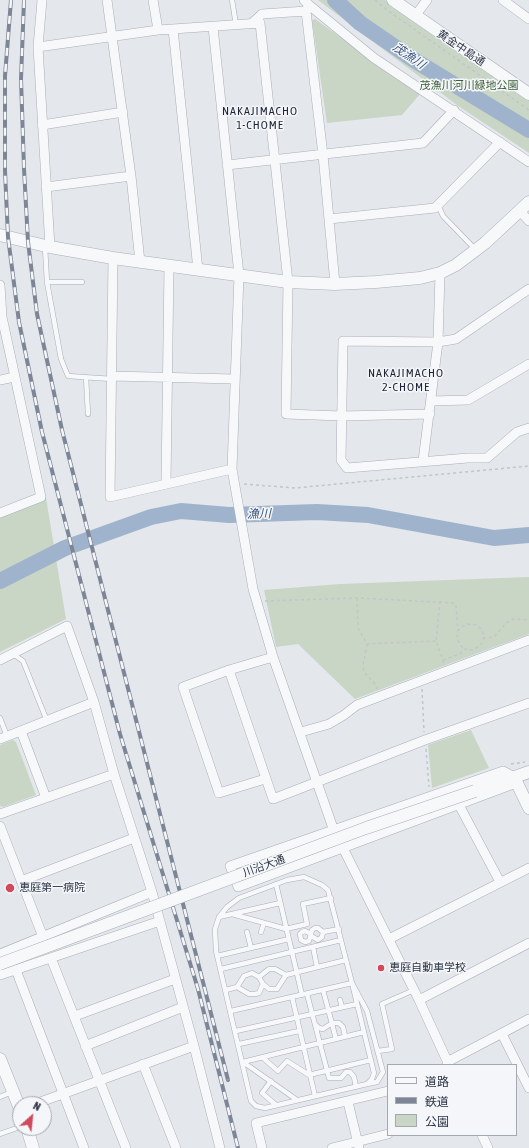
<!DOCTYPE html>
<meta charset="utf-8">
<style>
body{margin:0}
#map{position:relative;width:529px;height:1148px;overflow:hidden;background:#e4e7ec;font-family:"Asap Condensed","Noto Sans JP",sans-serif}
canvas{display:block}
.legend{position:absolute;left:387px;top:1064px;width:130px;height:72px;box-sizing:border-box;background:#f4f6f9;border:1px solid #a4a8b1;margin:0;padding:5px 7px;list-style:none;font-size:12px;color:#2b3445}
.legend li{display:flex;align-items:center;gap:8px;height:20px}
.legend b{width:20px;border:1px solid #a4a8b1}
.north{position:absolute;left:12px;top:1096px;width:40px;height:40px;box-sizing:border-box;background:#f4f6f9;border:1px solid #a4a8b1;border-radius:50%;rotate:27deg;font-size:11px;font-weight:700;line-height:16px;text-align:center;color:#2b3445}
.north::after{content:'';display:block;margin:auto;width:14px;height:18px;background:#d1495b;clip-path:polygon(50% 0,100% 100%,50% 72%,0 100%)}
</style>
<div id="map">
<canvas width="529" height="1148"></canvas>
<ul class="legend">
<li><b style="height:5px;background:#f7f8fa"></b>道路</li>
<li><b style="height:5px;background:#7d8696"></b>鉄道</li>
<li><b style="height:11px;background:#c9d6c5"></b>公園</li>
</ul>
<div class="north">N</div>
</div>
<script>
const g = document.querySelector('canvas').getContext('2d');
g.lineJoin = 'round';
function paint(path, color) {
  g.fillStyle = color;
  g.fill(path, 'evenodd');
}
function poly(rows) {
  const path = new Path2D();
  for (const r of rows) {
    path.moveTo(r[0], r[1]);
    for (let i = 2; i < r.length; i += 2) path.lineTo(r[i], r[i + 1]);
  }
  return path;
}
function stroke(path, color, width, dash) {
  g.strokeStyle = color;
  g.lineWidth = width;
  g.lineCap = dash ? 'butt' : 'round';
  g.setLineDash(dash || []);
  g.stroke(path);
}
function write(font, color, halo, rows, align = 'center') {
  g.font = font + ' "Asap Condensed","Noto Sans JP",sans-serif';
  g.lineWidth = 3;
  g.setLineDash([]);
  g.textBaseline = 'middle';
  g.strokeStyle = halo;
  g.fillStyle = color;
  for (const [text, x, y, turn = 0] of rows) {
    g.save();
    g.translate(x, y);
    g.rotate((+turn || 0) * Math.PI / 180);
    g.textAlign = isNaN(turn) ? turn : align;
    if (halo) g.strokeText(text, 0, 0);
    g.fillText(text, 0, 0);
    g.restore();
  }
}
paint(poly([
 [318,0,385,0,529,99,529,153,457,105],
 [315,19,420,94,402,115,327,123,312,20],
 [46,498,66,619,0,652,0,517],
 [529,577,529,634,355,699,298,644,276,647,264,590,340,584],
 [471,730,489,768,432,788,428,745],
 [13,740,16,742,36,795,3,807,0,806,0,745]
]), '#c9d6c5');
stroke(poly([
 [335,0,360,23,414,60,529,130],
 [0,581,65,548,151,517,181,511,229,515,317,512,368,515,494,538,529,535]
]), '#9fb4cc', 16);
const service = poly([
 [232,0,236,25],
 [438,205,443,216,475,249],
 [45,247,47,282,61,359,68,376,112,379],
 [47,282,82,282],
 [86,377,88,414],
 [13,654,23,661,47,721],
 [0,718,7,736],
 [276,884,302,995],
 [232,914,286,929,307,924,303,904,331,898],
 [219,917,280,903],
 [247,932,251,948],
 [261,932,264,923],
 [323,932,339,929],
 [311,934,305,931,302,932,300,934,301,940,305,942,309,941,312,930,315,928,318,928,323,932,322,937,318,940,311,936],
 [313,947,317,967],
 [217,956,289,939],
 [221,969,341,940],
 [259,977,269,969,275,969,286,975],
 [352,983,374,1073,372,1079,367,1084,265,1108,256,1106,251,1101,216,951,215,929,219,917,227,907,239,898,287,880,304,877,322,885,328,890,352,983,367,1011,383,1072,377,1082,367,1084],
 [237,987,249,994,255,994,259,993,263,984],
 [226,990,237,987,244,976,252,973,259,977,263,984,269,989,277,989,286,975,346,960],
 [323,990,336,1039],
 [307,994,329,1078,341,1078,346,1072,350,1072,354,1077,356,1087],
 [292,997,315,1096],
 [340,1000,342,1007],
 [231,1011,352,983],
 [316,1025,319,1028,323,1029,332,1023,339,1023,343,1027,345,1036],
 [236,1031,357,1004],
 [239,1044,299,1031],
 [378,1051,392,1049,382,1004,414,990],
 [262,1057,278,1071,287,1061,309,1075,371,1060],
 [243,1062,364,1032],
 [243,1062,297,1100],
 [271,1081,262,1093,276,1105],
 [0,1097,12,1092],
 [0,1134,20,1127]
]);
const minor = poly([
 [42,0,38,47,50,247],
 [107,0,131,176,140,262],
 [153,0,158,30],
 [304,0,309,5,306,11,323,155,335,284],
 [503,0,529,19],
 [309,5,374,58,529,162],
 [415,16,427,0],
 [251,24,262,14,306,11],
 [213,27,239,275,232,469,253,589,273,657,333,828,419,1000,449,1065],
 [173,29,198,270],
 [38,47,158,30,260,23,288,282,286,414,342,416,430,414],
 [42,125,123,112],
 [227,165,423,143,454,110],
 [46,187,131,176],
 [520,211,529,221],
 [329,219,435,208,500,142],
 [113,258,110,497,232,469],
 [440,273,438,342,343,341,341,460,347,468,468,458,487,458,517,432,529,428],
 [0,285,2,317,41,497,0,513],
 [112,376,234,379],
 [0,380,14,377],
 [431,401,468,400,529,364],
 [423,461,438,342,456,339,529,289],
 [166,484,169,266],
 [273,657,229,670,273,799,425,740,529,703],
 [0,660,67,626,94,702,114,774,152,892,194,1046,220,1148],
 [229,670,183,687,219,793,265,779],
 [21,731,46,798],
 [301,732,329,724,344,715,357,705,529,640],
 [0,739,94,702],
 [514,777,503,771,230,866,238,887,516,783],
 [459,805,500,882],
 [0,814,114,774],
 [0,826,43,937],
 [21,881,134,838],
 [389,939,529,868],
 [0,954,152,892],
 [51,958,126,1148],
 [16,970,84,1148],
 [0,975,160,921],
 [419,1000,529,943],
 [75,1016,175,979],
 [502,1034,529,1088],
 [85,1046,183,1007],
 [447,1062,529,1019],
 [143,1064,176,1148],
 [348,1102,359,1148],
 [35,1104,194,1046],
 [482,1135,488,1148],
 [262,1148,256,1123,388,1091],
 [332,1148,388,1134]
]);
const tertiary = poly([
 [393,0,529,94],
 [0,235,50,247,113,258,288,282,335,284,376,282,420,278,440,273,456,265,485,243,529,202],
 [514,777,529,808],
 [475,791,529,772],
 [0,1059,20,1109],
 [27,1128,33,1148]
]);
stroke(service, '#a9aeb7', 5.5);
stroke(minor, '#a9aeb7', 10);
stroke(tertiary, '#a9aeb7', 13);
stroke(poly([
 [375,0,387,10,529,110],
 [244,484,295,488,529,466],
 [357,598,358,628,367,644,436,641],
 [265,601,357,598,454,603,456,606,458,631],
 [440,601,436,641,444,663],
 [483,638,494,637,506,623,513,619,529,620],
 [367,644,363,665,364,672,375,684,377,689],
 [443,660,460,654,465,649,472,650,478,647,483,642,484,635,481,629,476,625,469,624,463,626,458,631,457,638,460,645,465,649],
 [422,689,424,732],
 [426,749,429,787],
 [511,764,525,762]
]), '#c2c5cb', 1.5, [3, 3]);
stroke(service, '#f7f8fa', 4.5);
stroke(minor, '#f7f8fa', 9);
stroke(tertiary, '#f7f8fa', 12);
const rail = poly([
 [11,0,5,76,5,171,8,237,19,322,42,432,120,734,198,989,238,1148],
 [24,0,21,79,24,169,28,242,37,314,62,430,228,1080]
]);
stroke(rail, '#7d8696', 4);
stroke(rail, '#f4f6f9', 2.5, [8]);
const tertiaryBridge = poly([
 [0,964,366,828,475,791]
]);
stroke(tertiaryBridge, '#a9aeb7', 13, []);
stroke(tertiaryBridge, '#f7f8fa', 12);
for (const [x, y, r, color] of [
 [10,888,5,"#d1495b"],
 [381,968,4,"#d1495b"]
]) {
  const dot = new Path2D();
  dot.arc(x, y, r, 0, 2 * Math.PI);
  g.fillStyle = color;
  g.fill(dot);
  stroke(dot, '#f4f6f9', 1.5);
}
write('11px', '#2b3445', '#f4f6f9', [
 ["黄金中島通",461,48,34],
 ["川沿大通",264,866,-20]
]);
write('11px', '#3f6138', '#f4f6f9', [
 ["茂漁川河川緑地公園",469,86]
]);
write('11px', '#2b3445', '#f4f6f9', [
 ["恵庭第一病院",19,888],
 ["恵庭自動車学校",389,968]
], 'left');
write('italic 12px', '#34527a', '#f4f6f9', [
 ["茂漁川",409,56,34],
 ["漁川",259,514,-1]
]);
g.letterSpacing = '1px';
write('12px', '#1d2536', '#f4f6f9', [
 ["NAKAJIMACHO",260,111],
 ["1-CHOME",260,125],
 ["NAKAJIMACHO",406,373],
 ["2-CHOME",406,387]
]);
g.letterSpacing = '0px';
</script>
